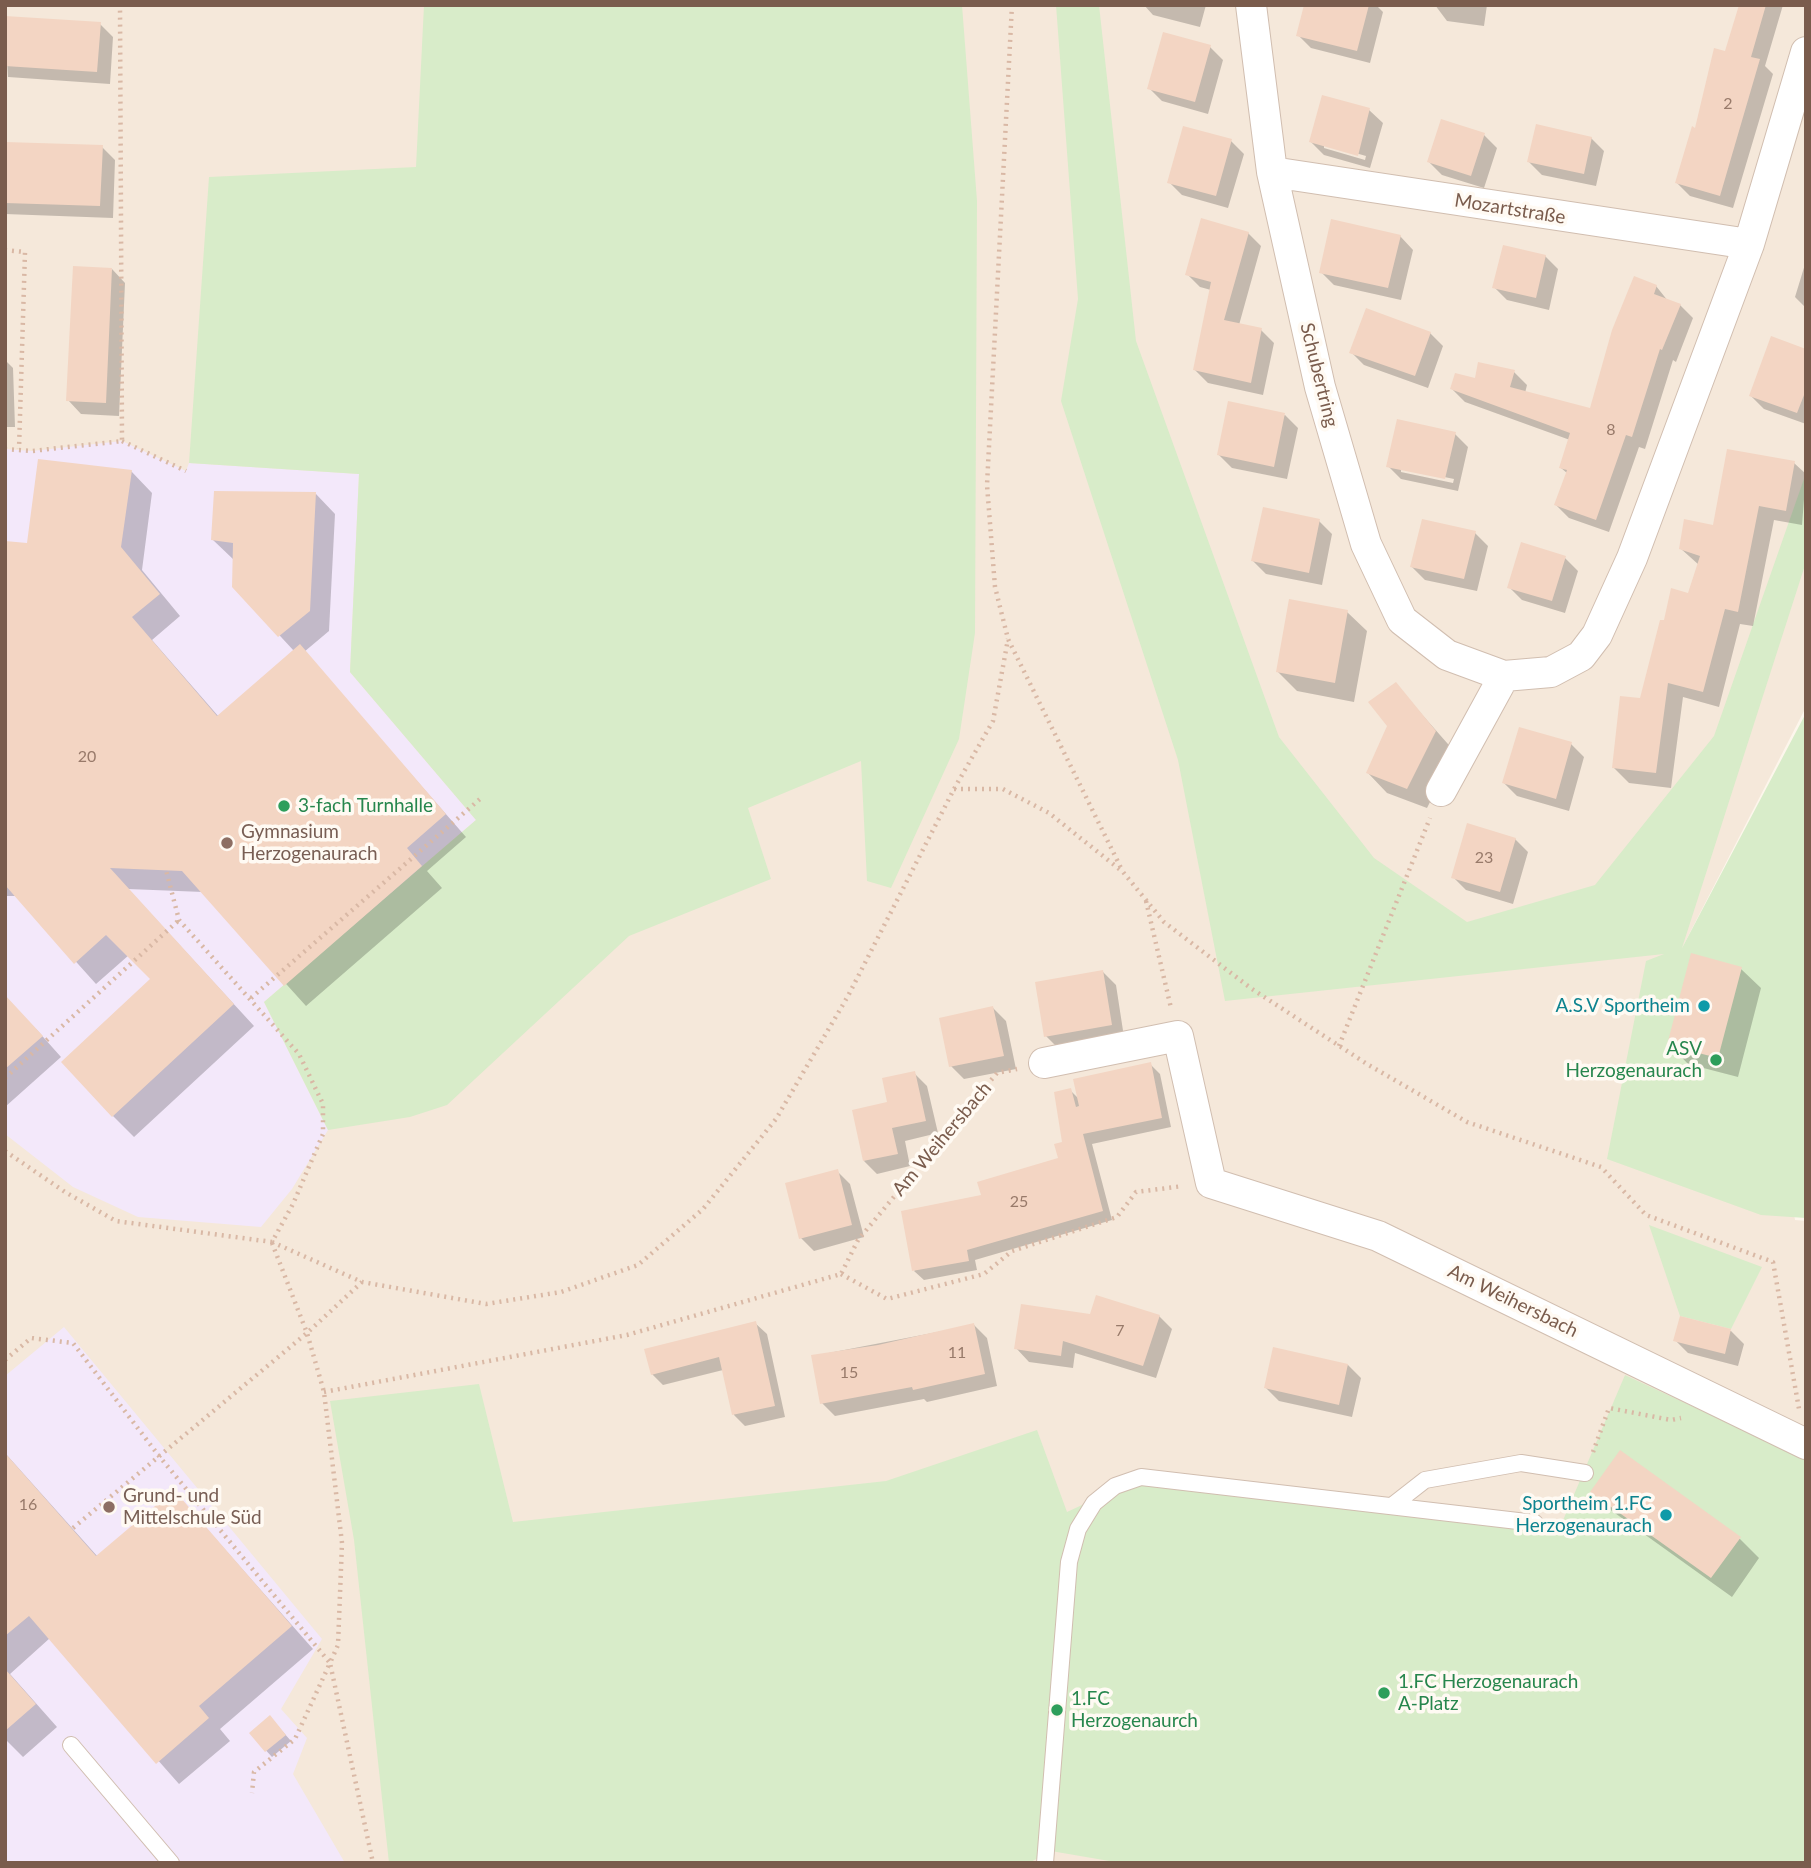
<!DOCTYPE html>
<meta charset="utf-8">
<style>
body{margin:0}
#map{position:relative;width:1811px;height:1868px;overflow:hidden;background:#fdf6ec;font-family:Lato,sans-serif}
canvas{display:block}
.frame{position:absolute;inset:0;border:7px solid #7a5c4d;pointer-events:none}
</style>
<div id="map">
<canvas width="1811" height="1868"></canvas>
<div class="frame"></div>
</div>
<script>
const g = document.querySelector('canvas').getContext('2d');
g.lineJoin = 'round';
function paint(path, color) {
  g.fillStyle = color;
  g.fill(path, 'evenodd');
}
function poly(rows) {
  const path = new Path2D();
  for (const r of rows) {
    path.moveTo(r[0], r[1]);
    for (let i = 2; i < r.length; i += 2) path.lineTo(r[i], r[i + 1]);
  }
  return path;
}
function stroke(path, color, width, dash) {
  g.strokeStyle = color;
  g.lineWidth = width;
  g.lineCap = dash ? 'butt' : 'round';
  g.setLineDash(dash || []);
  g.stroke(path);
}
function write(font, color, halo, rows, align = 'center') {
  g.font = font + ' Lato,sans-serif';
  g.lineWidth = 7;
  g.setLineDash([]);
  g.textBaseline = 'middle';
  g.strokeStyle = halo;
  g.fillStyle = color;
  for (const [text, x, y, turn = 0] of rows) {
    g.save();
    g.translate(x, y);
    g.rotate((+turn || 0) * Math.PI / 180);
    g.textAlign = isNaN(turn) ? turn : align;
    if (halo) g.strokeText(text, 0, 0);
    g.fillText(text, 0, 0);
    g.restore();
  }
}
paint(poly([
 [5,5,1806,5,1806,707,1681,950,1788,1165,1795,1220,1806,1221,1806,1863,5,1863]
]), '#f5e8da');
paint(poly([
 [122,441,186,471,189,463,359,474,350,672,476,820,264,1002,328,1130,292,1189,261,1227,138,1217,73,1187,5,1134,5,449,32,451],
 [64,1327,322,1639,281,1709,307,1738,293,1774,345,1863,5,1863,5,1376]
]), '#f3e8fa');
paint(poly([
 [424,5,962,5,977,201,975,633,959,739,891,888,867,881,861,761,748,808,771,879,629,936,447,1105,410,1117,328,1130,264,1002,476,820,350,672,359,474,189,463,209,177,416,167],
 [1056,5,1099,5,1136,341,1279,737,1374,858,1467,922,1595,885,1714,736,1806,473,1806,562,1682,948,1806,713,1806,1218,1761,1215,1607,1159,1646,961,1664,954,1225,1001,1178,760,1061,401,1078,299],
 [1649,1225,1762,1267,1731,1329,1680,1316],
 [1625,1375,1799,1456,1806,1445,1806,1863,1121,1863,1051,1851,1029,1863,389,1863,354,1540,330,1401,479,1384,513,1522,886,1481,1037,1430,1067,1512,1129,1483,1561,1525]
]), '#d8ecc9');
paint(poly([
 [1144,5,1206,5,1200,27,1153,15],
 [1306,5,1376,5,1383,12,1370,63,1311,48,1298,35],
 [1435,5,1487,5,1484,26,1447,21],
 [1741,5,1783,5,1765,66,1773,74,1733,208,1690,196,1677,183,1727,53],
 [5,18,100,24,113,37,110,84,8,77],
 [1210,47,1223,60,1208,114,1162,101,1149,88],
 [1369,110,1383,123,1370,168,1324,155,1311,142],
 [1324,144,1366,156,1365,160,1324,148],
 [1484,135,1497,148,1484,188,1442,175,1429,162],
 [1591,138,1604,151,1596,186,1542,175,1529,162],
 [1231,141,1244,154,1228,208,1182,195,1169,182],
 [5,144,102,147,115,160,113,218,5,214],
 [1248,233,1261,246,1239,325,1261,330,1274,343,1263,395,1208,383,1195,370,1211,290,1200,287,1187,274],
 [1400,236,1413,250,1401,300,1334,285,1321,272],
 [1545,256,1558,269,1549,310,1507,300,1494,287],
 [1806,261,1806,308,1795,297],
 [112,269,125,283,119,416,81,414,68,400],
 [1656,286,1668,301,1680,305,1693,318,1676,362,1673,360,1645,449,1639,447,1609,532,1569,518,1556,505,1567,473,1561,468,1570,440,1465,402,1452,389,1514,372,1527,385,1525,393,1591,410],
 [1430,333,1443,346,1428,388,1364,365,1351,352],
 [1806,351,1806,424,1764,409,1751,396],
 [5,360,13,368,15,427,5,427],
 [1285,415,1298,428,1287,479,1232,468,1219,455],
 [1455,434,1468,447,1458,491,1401,479,1388,466],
 [1401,468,1454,479,1453,483,1401,472],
 [1794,463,1806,474,1802,525,1774,520,1753,626,1740,624,1719,707,1683,697,1671,788,1629,783,1613,767,1641,700,1666,622,1689,595,1699,565,1680,548,1715,527],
 [131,471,152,493,142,570,180,616,152,640,219,717,294,651,234,586,234,560,213,540,316,494,335,514,329,631,304,652,466,837,427,871,442,888,306,1006,203,892,128,889,254,1026,134,1137,113,1116,152,979,129,955,96,984,17,896,5,896,5,542,28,545],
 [1319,521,1332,534,1322,585,1266,574,1253,561],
 [1475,533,1488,546,1477,591,1425,580,1412,567],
 [1565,558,1578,571,1565,613,1522,600,1509,587],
 [1347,612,1367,631,1354,702,1297,691,1277,671],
 [1395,684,1455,752,1427,808,1387,793,1368,773,1389,726],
 [1571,744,1584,757,1569,811,1517,796,1504,783],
 [1515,839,1528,852,1513,904,1466,890,1453,877],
 [1741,969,1761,988,1738,1077,1688,1064,1669,1044],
 [1103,972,1116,985,1124,1037,1059,1049,1046,1036],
 [993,1008,1006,1021,1016,1069,964,1079,951,1066],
 [5,1019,36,1029,61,1057,5,1107],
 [1150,1064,1160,1074,1171,1127,1092,1144,1112,1220,975,1260,977,1270,924,1280,914,1271,983,1196,1060,1159,1070,1090,1079,1099],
 [914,1073,927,1086,938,1133,905,1141,910,1166,877,1174,864,1161,889,1103],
 [837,1171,850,1184,864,1237,814,1251,801,1238],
 [1091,1316,1159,1316,1172,1329,1156,1378,1075,1353,1073,1368,1029,1362,1016,1348],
 [755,1323,767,1334,785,1417,745,1426,734,1415,723,1370,663,1385,652,1374],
 [974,1325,987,1338,997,1386,927,1402,924,1399,835,1416,822,1403,813,1356],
 [1731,1331,1744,1344,1738,1366,1688,1353,1675,1340],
 [1348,1365,1361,1378,1352,1417,1279,1401,1266,1388],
 [5,1453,98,1557,174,1492,313,1649,220,1729,230,1741,179,1784,50,1638,10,1674,57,1727,23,1757,5,1739],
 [1592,1492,1740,1539,1759,1558,1732,1597,1612,1511],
 [276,1724,291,1741,272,1757,251,1734]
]), '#0003');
paint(poly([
 [1304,5,1369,5,1357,51,1296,36],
 [1739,5,1766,5,1751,57,1760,59,1720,196,1675,183,1692,126,1695,128,1714,48,1725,51],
 [5,16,101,22,97,72,5,66],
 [1163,32,1211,45,1195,102,1147,89],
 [1322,95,1370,108,1358,156,1309,142],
 [1441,119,1485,133,1471,176,1427,162],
 [1536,124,1592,137,1584,174,1527,162],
 [1183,126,1232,139,1216,196,1167,183],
 [5,142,103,145,100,206,5,203],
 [1201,218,1249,232,1224,320,1262,328,1251,383,1193,370,1211,282,1185,275],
 [1331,219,1401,235,1388,288,1319,273],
 [1503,245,1546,255,1536,298,1492,288],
 [73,266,112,268,106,403,66,401],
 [1634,276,1657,285,1654,294,1681,304,1662,350,1660,349,1632,437,1626,435,1596,520,1554,505,1567,470,1559,468,1570,433,1450,389,1455,373,1475,378,1478,362,1515,370,1510,387,1590,408,1612,330],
 [1366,308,1431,332,1415,376,1349,353],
 [1771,336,1806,349,1806,390,1797,413,1749,396],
 [1228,401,1285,413,1274,467,1217,455],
 [1397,419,1456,432,1445,479,1386,467],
 [1727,449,1795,461,1786,511,1759,506,1738,612,1725,609,1703,692,1668,683,1656,773,1612,768,1620,696,1640,698,1660,620,1664,620,1671,588,1688,593,1700,556,1679,549,1684,519,1713,525],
 [38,459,132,470,121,547,160,594,132,617,217,716,300,644,446,814,407,848,422,866,284,986,182,871,110,868,234,1004,112,1117,61,1062,150,979,106,935,74,964,5,885,5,541,27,543],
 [214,491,316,492,310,611,278,637,232,587,233,543,211,540],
 [1263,507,1320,519,1309,573,1251,561],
 [1422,519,1476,531,1464,579,1410,567],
 [1521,542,1566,556,1552,601,1507,588],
 [1289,599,1348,610,1335,683,1276,672],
 [1396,682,1436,731,1407,789,1366,773,1387,726,1368,702],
 [1519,727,1572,742,1556,799,1502,783],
 [1467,823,1516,838,1500,892,1451,878],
 [1691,953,1742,967,1718,1058,1667,1045],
 [1103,970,1112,1025,1044,1037,1035,982],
 [5,995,43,1036,5,1069],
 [993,1006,1004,1056,949,1067,939,1018],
 [1151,1062,1162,1118,1083,1134,1103,1211,967,1250,969,1261,912,1271,901,1211,981,1195,977,1182,1058,1158,1054,1144,1062,1142,1054,1092,1071,1088,1076,1107,1079,1106,1073,1079],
 [915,1071,926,1121,892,1128,898,1154,863,1161,852,1110,887,1102,882,1078],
 [838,1169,852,1225,799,1239,785,1183],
 [1096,1295,1160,1315,1143,1366,1063,1341,1061,1356,1014,1349,1021,1304,1090,1314],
 [1680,1316,1731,1329,1725,1354,1673,1341],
 [756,1321,775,1406,732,1415,719,1357,651,1375,644,1349],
 [974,1323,985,1374,913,1390,912,1387,820,1404,811,1355,878,1345],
 [1273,1347,1348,1364,1339,1405,1264,1388],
 [1620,1450,1741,1537,1711,1578,1590,1492],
 [5,1453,96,1556,174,1490,292,1626,199,1706,209,1718,156,1764,29,1616,5,1636],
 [5,1669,36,1704,5,1731],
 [270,1715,286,1735,265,1752,249,1733]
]), '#f3d5c3');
const lane = poly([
 [1393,1505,1425,1480,1521,1463,1585,1473],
 [71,1745,171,1863],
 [1045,1863,1069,1562,1078,1529,1094,1503,1115,1486,1141,1477,1535,1523]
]);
const street = poly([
 [1251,5,1272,172,1320,387,1366,544,1402,620,1447,655,1504,676,1551,672,1581,656,1597,635,1632,558,1749,244,1806,52],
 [1272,172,1749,244],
 [1441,791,1504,676],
 [1044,1063,1178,1036,1211,1183,1378,1236,1806,1444]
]);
stroke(lane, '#d1beb0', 18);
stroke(street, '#d1beb0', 32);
stroke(poly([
 [1012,5,987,485,995,587,1008,639,1121,868],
 [5,250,25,252,19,449],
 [122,441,186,471],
 [5,449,32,451,122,441,120,5],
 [954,789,1003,789,1049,813,1123,872,1164,922,1252,989,1367,1064,1467,1122,1601,1167,1646,1215,1773,1262,1799,1409],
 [1146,901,1171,1008],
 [251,998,480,799],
 [1339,1046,1430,818],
 [5,1078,179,920],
 [5,1151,65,1192,116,1221,272,1242,293,1204,323,1134,323,1104,299,1054,179,920,166,870],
 [272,1242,362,1282,486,1304,561,1292,638,1265,703,1209,776,1119,848,996,954,789,993,721,1008,639],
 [272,1243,307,1333,324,1392,342,1543,338,1645,330,1663,373,1863],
 [841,1274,887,1299,984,1274,1012,1251,1117,1217,1136,1192,1183,1186],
 [5,1360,31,1338,73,1343,159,1456,330,1663,295,1739,254,1772,252,1793],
 [324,1392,627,1335,841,1274,858,1240,997,1073,1017,1069],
 [1593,1452,1609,1408,1671,1420,1681,1418],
 [73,1528,307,1333,362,1282]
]), '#d9b8a5', 4.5, [2, 5]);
stroke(lane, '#fff', 16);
stroke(street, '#fff', 30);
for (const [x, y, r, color] of [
 [284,806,7,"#2e9e5b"],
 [227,843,7,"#8d6e63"],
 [1704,1006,7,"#0f9aa8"],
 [1716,1060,7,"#2e9e5b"],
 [109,1507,7,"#8d6e63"],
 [1666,1515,7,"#0f9aa8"],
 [1384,1693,7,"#2e9e5b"],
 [1057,1710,7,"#2e9e5b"]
]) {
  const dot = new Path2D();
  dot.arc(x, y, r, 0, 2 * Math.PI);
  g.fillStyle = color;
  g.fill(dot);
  stroke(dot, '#fffaf3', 2.5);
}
write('16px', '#987a6a', null, [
 ["2",1728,104],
 ["8",1611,430],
 ["20",87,757],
 ["23",1484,858],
 ["25",1019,1202],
 ["7",1120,1331],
 ["11",957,1353],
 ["15",849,1373],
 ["16",28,1505]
]);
write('19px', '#7a5c4d', '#fffaf3', [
 ["Mozartstraße",1510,209,9],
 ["Schubertring",1319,375,76],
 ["Am Weihersbach",942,1139,-50],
 ["Am Weihersbach",1513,1301,26]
]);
write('19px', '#27864d', '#fffaf3', [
 ["3-fach Turnhalle",298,806],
 ["ASV",1702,1049,"right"],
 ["Herzogenaurach",1702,1071,"right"],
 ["1.FC Herzogenaurach",1398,1682],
 ["A-Platz",1398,1704],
 ["1.FC",1071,1699],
 ["Herzogenaurch",1071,1721]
], 'left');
write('19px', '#785e54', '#fffaf3', [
 ["Gymnasium",241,832],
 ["Herzogenaurach",241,854],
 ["Grund- und",123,1496],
 ["Mittelschule Süd",123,1518]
], 'left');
write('19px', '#0d838f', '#fffaf3', [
 ["A.S.V Sportheim",1690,1006],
 ["Sportheim 1.FC",1652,1504],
 ["Herzogenaurach",1652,1526]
], 'right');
</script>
